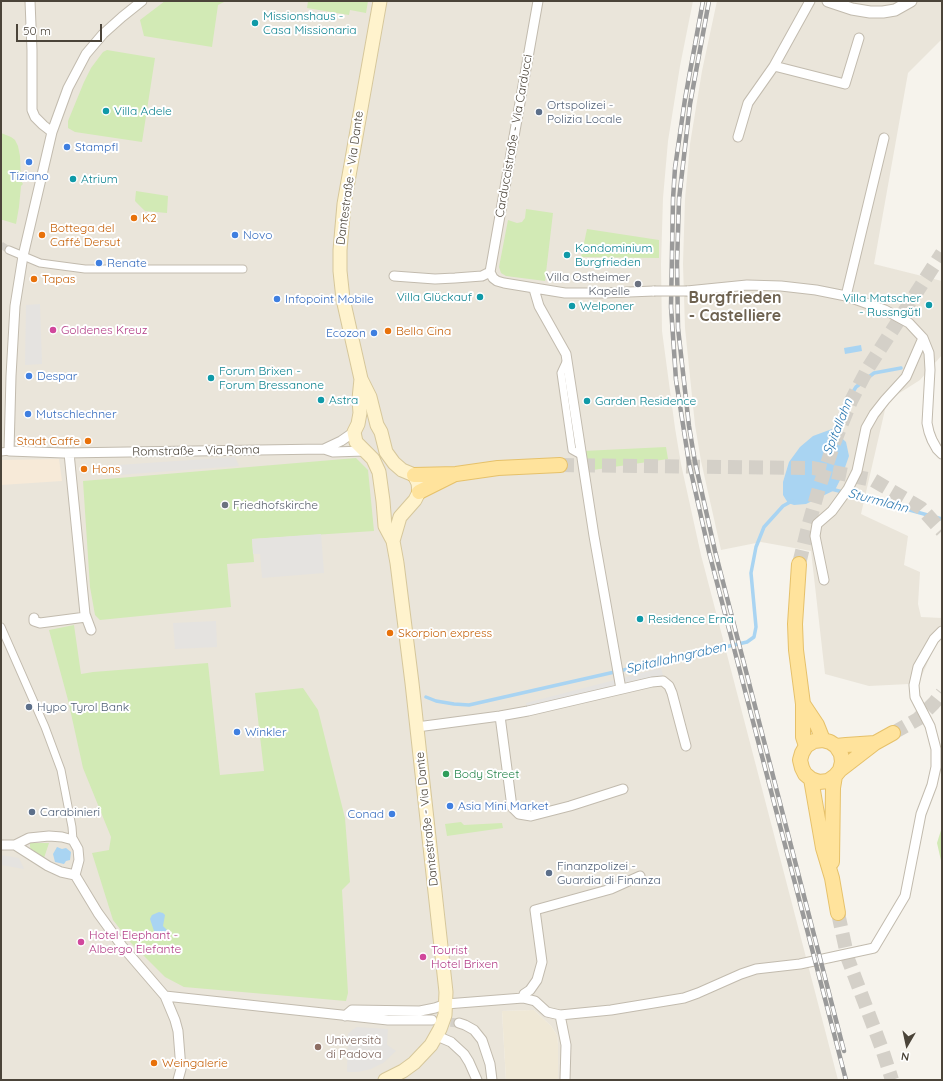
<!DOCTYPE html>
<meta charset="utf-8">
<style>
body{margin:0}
#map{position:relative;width:943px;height:1081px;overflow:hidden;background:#f6f3ec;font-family:Quicksand,sans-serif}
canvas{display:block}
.frame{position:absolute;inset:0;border:2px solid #4b4439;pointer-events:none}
.north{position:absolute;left:887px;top:1025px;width:40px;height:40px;-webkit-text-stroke:3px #fff;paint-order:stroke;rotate:189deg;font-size:11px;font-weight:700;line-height:16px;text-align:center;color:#4b4439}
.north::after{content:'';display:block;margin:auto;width:14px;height:18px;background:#4b4439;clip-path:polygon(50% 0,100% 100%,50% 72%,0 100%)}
.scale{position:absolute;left:16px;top:24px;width:86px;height:18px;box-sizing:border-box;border:2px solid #4b4439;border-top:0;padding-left:5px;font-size:12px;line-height:14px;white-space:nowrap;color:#4b4439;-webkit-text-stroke:3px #fff;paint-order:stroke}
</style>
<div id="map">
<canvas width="943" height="1081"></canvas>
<div class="frame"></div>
<div class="north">N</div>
<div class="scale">50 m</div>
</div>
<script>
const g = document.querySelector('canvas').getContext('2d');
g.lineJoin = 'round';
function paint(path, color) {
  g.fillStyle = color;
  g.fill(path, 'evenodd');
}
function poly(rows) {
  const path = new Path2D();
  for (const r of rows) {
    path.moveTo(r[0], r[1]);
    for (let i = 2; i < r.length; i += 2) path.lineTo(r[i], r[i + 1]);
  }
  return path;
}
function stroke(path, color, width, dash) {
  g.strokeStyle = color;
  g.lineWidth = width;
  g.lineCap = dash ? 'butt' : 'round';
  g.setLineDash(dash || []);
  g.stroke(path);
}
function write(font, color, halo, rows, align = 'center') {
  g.font = font + ' Quicksand,sans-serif';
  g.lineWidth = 4;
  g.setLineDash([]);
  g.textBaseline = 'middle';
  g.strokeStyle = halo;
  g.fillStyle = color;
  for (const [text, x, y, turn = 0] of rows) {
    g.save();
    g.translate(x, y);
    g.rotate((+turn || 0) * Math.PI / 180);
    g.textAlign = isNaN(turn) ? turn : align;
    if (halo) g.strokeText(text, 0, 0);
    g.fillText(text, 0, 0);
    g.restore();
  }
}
paint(poly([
 [1,1,693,1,680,66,668,141,663,198,661,264,662,331,675,428,681,464,701,555,838,1080,558,1080,558,1044,557,1035,551,1026,534,1010,502,1011,506,1080,1,1080],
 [717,1,942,1,942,39,908,73,874,264,942,281,942,355,920,380,887,401,861,514,908,536,904,565,920,572,918,604,921,617,942,618,942,630,919,682,909,684,869,686,825,674,811,551,761,542,721,550,701,461,695,425,685,328,683,264,685,199,690,144,702,71]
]), '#eae5da');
paint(poly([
 [59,459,62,481,1,485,1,460]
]), '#f7ead8');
paint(poly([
 [534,1010,551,1026,557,1035,558,1044,558,1080,506,1080,502,1011]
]), '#efe8d6');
paint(poly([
 [165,1,226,1,218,5,212,47,144,36,140,20],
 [308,1,368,1,366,13,350,10,349,15,307,8],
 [107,50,155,58,142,142,75,132,68,128,68,121,84,82,91,68,103,52],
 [1,133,11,137,15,140,18,146,20,156,21,181,23,184,21,186,19,207,16,224,3,220,1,220],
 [136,191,168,196,167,213,145,211,135,201],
 [526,209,553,213,545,281,506,276,501,273,499,267,508,220,517,223,522,222,525,218],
 [587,229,659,240,659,258,581,257],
 [666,447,668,459,586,471,583,451],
 [356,458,368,470,374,531,252,539,254,562,227,564,231,607,100,620,95,615,90,587,83,481],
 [74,625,81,674,93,672,208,663,220,775,264,771,255,693,303,688,318,710,345,818,350,882,342,890,348,993,346,1001,184,987,165,977,131,943,113,920,92,853,109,850,111,837,83,768,68,700,49,630],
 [461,822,464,825,502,823,503,828,447,836,445,824],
 [942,827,942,865,937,843],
 [30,843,49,843,44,858,31,849,30,847]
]), '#d2eab5');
paint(poly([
 [40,304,42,364,25,365,26,305],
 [235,457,239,466,118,475,118,465],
 [321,534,324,573,262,578,260,554,253,554,252,539],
 [216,621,217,647,175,649,173,623],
 [661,668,663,675,652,682,528,711,526,703],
 [1,855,19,858,24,869,1,865],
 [357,1027,388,1029,387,1045,396,1051,383,1063,371,1069,358,1072,347,1072,348,1034,352,1030]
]), '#e5e3e0');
paint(poly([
 [861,345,862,351,845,354,844,348],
 [832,429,846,442,849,456,842,476,835,490,806,504,794,505,788,503,783,495,783,482,789,462,800,447,813,436],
 [57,847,62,849,66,848,71,852,70,860,66,861,64,864,55,862,53,854],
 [159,912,163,913,165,915,163,926,169,932,168,936,162,939,156,937,150,919,152,915]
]), '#a9d4f2');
stroke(poly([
 [834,436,843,408,856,387,874,373,901,368],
 [831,489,859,496,942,519],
 [426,697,436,701,454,704,469,705,747,642,754,637,756,627,751,573,756,547,764,527,783,506,792,501]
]), '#a9d4f2', 3.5);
stroke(poly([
 [1,245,9,250]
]), '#d4d0c8', 7, [7, 3.5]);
stroke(poly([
 [437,1021,459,1023]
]), '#d4d0c8', 9, [9, 4.5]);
stroke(poly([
 [560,465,813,468,873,480,921,508,942,531],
 [799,564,808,527,819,488,834,443,851,401,868,368,942,253],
 [893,733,918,719,934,703,942,693],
 [838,913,848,959,882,1049,892,1080]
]), '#d4d0c8', 14, [14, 7]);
const pedestrian = poly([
 [9,250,40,263,85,269,243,269],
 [567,360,561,373,572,450,581,455],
 [1,452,9,451],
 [1,627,45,727,61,770,72,827,73,840]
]);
const minor = poly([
 [30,1,32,50,32,110,35,117,43,125,52,132],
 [142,1,122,17,103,34,86,54,68,88,52,132,23,256,15,306,11,376,9,451,64,453,324,449,333,452,365,451],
 [810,1,774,66,845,84,859,38],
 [738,137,748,103,774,66],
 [490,272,538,1],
 [490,272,493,278,497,281,504,283,565,293,604,293,654,291],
 [394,276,435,279,455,278,482,276,490,272],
 [534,289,539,306,566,354,594,536,621,689],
 [687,291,747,285,781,286,816,290,846,296,885,310,909,323,923,338,929,353,930,370,927,423,929,432,932,440,937,449,942,454],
 [846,296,884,138],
 [324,449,341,441,354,432],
 [69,453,85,614,91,630],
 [824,580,815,536,817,524,832,511,848,489,857,471,866,428,874,414,885,400,906,377,923,338],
 [34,618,34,621,40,623,86,617],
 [500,716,512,807,519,814,531,816,570,806,623,789],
 [417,727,500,716,528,711,652,682,663,681,669,686,672,693,686,746],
 [1,845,15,845,29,838,49,836,62,837,73,840,78,849,79,860,75,875],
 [15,845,48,866,61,872,75,875,98,913,122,946,165,996,175,1020,178,1031,181,1069,178,1080],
 [165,996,388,1020,432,1020],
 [523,998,524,994,530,990,537,980,542,962,535,910,611,889,640,876],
 [560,1015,566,1045,565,1080],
 [345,1016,352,1010,420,1011,435,1008,446,1004,523,998,535,1001,547,1012,560,1015,611,1010,684,998,698,993,741,974,756,969,800,964,874,948,905,896,921,814,932,785,936,767,936,749,930,726,915,697,914,685,918,667,934,639,942,631],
 [459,1023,465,1025,474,1030,482,1040,490,1064,492,1080],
 [437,1036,451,1042,464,1054,469,1062,477,1080]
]);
const tertiary = poly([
 [828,1,852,9,870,12,883,12,895,10,911,1]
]);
const secondary = poly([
 [380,1,344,204,340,250,340,271,343,299,361,379,370,397,377,425,381,432,386,452,394,463,402,470,414,475,418,483,419,492,415,500,400,517,393,541],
 [361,379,359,399,360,413,358,424,354,432,356,442,373,459,379,472,383,501,385,526,393,541,397,563,412,683,446,992,445,1015,440,1029,431,1045,414,1063,403,1071,385,1080]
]);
const primary = poly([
 [414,475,456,474,498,468,560,465],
 [419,492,453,475],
 [799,564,795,624,796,650,803,704,803,737,806,746],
 [803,704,817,725,823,740],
 [836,746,846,745,875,743],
 [840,770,842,762,841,754,836,746,830,742,823,740,814,741,806,746,802,753,800,760,802,768,805,774,811,779,819,782,828,781,835,776,840,770,875,743,893,733],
 [811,779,823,848,832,878,838,913],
 [832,862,833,788,835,776]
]);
stroke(pedestrian, '#c2bbae', 9);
stroke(minor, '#c2bbae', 11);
stroke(tertiary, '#c2bbae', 13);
stroke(secondary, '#d6c79b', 15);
stroke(primary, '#e6c16a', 16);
stroke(pedestrian, '#fff', 7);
stroke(minor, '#fff', 9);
stroke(tertiary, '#fff', 11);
stroke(secondary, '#fff3cd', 13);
stroke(primary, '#ffe39c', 14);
const rail = poly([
 [703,1,685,99,675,168,673,199,671,307,676,380,689,463,709,552,846,1080],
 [709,1,690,104,679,199,677,264,678,328,689,426,695,462,715,551,844,1051]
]);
stroke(rail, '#9a9a9a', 4.5);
stroke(rail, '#fff', 3, [9]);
const minorBridge = poly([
 [654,291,687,291]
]);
stroke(minorBridge, '#c2bbae', 11, []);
stroke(minorBridge, '#fff', 9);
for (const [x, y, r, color] of [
 [255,23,4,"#0f9aa8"],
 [106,111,4,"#0f9aa8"],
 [539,112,4,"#5c6f8a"],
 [67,147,4,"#3f7fe0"],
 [29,162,4,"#3f7fe0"],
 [73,179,4,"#0f9aa8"],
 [134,218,4,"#e8710a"],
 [42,235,4,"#e8710a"],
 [235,235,4,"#3f7fe0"],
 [567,255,4,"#0f9aa8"],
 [99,263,4,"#3f7fe0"],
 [34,279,4,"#e8710a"],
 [638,284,4,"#6b7280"],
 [480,297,4,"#0f9aa8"],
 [277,299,4,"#3f7fe0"],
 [929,305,4,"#0f9aa8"],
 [572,306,4,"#0f9aa8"],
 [53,330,4,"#d1479c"],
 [388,331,4,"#e8710a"],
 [374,333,4,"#3f7fe0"],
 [29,376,4,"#3f7fe0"],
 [211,378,4,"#0f9aa8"],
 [321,400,4,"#0f9aa8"],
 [587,401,4,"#0f9aa8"],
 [28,414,4,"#3f7fe0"],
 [88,441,4,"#e8710a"],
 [84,469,4,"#e8710a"],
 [225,505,4,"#6b7280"],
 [640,619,4,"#0f9aa8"],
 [390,633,4,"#e8710a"],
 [29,707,4,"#5c6f8a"],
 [237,732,4,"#3f7fe0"],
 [446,774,4,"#2e9e5b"],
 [450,806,4,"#3f7fe0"],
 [32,812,4,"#5c6f8a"],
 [392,814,4,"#3f7fe0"],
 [549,873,4,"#5c6f8a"],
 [81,942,4,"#d1479c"],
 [423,957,4,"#d1479c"],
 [318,1047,4,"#8d6e63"],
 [154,1063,4,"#e8710a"]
]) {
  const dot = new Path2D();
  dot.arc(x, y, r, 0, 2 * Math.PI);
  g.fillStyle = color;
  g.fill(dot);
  stroke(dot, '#fff', 1.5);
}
write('12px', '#0d838f', '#fff', [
 ["Missionshaus -",263,16],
 ["Casa Missionaria",263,30],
 ["Villa Adele",114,111],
 ["Atrium",81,179],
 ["Kondominium",575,248],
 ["Burgfrieden",575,262],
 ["Villa Glückauf",472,297,"right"],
 ["Villa Matscher",921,298,"right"],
 ["- Russngütl",921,312,"right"],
 ["Welponer",580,306],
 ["Forum Brixen -",219,371],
 ["Forum Bressanone",219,385],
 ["Astra",329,400],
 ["Garden Residence",595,401],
 ["Residence Erna",648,619]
], 'left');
write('12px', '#4e5e75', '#fff', [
 ["Ortspolizei -",547,105],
 ["Polizia Locale",547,119],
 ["Hypo Tyrol Bank",37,707],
 ["Carabinieri",40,812],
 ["Finanzpolizei -",557,866],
 ["Guardia di Finanza",557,880]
], 'left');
write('12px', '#4b4439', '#fff', [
 ["Carduccistraße - Via Carducci",514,136,-80],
 ["Dantestraße - Via Dante",350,178,-82],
 ["Romstraße - Via Roma",196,451,-1],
 ["Dantestraße - Via Dante",427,819,-96]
]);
write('12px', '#366cbe', '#fff', [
 ["Stampfl",75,147],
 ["Tiziano",29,176,"center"],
 ["Novo",243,235],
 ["Renate",107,263],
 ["Infopoint Mobile",285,299],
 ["Ecozon",366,333,"right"],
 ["Despar",37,376],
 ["Mutschlechner",36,414],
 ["Winkler",245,732],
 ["Asia Mini Market",458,806],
 ["Conad",384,814,"right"]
], 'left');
write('12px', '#c56008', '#fff', [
 ["K2",142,218],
 ["Bottega del",50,228],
 ["Caffé Dersut",50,242],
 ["Tapas",42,279],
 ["Bella Cina",396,331],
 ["Stadt Caffe",80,441,"right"],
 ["Hons",92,469],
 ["Skorpion express",398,633],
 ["Weingalerie",162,1063]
], 'left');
write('12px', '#5b616d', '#fff', [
 ["Villa Ostheimer",630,277],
 ["Kapelle",630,291],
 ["Friedhofskirche",233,505,"left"]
], 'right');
write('12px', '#b23c85', '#fff', [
 ["Goldenes Kreuz",61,330],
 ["Hotel Elephant -",89,935],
 ["Albergo Elefante",89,949],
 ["Tourist",431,950],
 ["Hotel Brixen",431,964]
], 'left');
write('12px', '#27864d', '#fff', [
 ["Body Street",454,774]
], 'left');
write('12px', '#785e54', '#fff', [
 ["Università",326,1040],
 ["di Padova",326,1054]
], 'left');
write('italic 13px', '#2e7ab2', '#fff', [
 ["Spitallahn",838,427,-68],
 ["Sturmlahn",878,501,15],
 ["Spitallahngraben",676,658,-13]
]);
write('bold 16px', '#6e6250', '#fff', [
 ["Burgfrieden",735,298],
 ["- Castelliere",735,316]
]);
</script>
